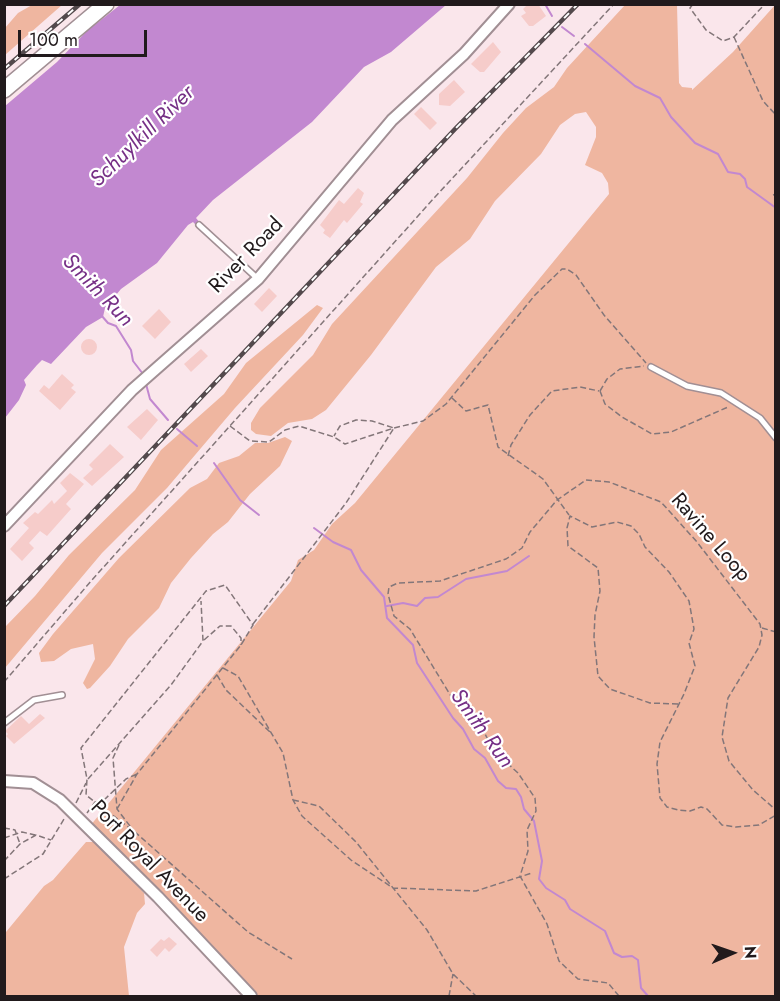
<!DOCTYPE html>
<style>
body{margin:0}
#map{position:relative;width:780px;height:1001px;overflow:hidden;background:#fae6eb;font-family:Jost,sans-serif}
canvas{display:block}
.frame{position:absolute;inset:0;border:6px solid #211a1c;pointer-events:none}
.north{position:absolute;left:702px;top:923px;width:60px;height:60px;-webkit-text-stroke:4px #fff;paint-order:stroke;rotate:88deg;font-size:16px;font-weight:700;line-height:24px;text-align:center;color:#211a1c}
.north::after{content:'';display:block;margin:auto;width:21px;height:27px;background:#211a1c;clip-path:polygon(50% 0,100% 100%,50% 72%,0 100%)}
.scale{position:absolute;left:18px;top:30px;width:129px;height:27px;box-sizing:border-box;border:3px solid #211a1c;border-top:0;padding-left:8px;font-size:18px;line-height:21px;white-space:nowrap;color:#211a1c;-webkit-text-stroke:4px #fff;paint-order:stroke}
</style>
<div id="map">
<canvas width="780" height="1001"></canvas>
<div class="frame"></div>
<div class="north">N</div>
<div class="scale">100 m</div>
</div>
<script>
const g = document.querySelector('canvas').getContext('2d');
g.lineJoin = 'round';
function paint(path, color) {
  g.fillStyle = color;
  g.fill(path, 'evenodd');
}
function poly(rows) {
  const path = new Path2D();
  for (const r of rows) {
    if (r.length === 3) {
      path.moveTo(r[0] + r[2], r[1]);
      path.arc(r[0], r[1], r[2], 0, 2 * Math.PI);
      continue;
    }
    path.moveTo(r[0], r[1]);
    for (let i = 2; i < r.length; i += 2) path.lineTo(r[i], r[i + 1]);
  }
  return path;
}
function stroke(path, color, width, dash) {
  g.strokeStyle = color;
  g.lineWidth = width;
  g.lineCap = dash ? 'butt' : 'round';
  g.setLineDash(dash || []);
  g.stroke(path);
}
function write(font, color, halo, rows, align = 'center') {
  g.font = font + ' Jost,sans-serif';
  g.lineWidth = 4.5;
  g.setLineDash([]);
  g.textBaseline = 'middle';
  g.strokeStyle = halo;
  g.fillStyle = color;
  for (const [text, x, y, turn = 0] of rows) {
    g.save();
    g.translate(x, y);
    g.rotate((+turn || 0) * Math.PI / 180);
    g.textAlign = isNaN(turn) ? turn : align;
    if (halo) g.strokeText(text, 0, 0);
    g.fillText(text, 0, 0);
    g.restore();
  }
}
paint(poly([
 [32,5,62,5,5,55,5,28,18,13],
 [625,5,677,5,679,83,682,87,692,88,692,90,733,52,775,5,775,996,256,996,90,826,291,581,298,560,314,550,332,524,355,503,609,194,608,183,602,173,585,165,596,137,596,127,586,112,575,114,560,125,541,154,495,201,470,239,436,267,371,355,326,410,312,419,288,423,271,436,256,434,251,430,251,423,260,408,313,355,332,324,467,178,503,133,526,108,554,87,567,68],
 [317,305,323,308,303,335,235,408,167,488,102,553,5,668,6,626,35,596,69,555,135,490,161,450,224,394,246,363],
 [285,437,292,441,280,466,250,494,228,522,213,534,191,558,171,583,159,608,128,639,110,666,90,688,87,689,83,683,95,659,93,644,71,649,54,661,41,662,39,653,53,634,119,558,190,488,207,479,219,463,239,456,255,443,268,443],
 [86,842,96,842,144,893,145,904,137,913,124,947,129,996,5,996,6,932,44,886,53,880]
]), '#efb6a0');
paint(poly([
 [120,5,446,5,391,52,364,67,312,122,213,200,196,218,201,224,198,227,193,222,188,225,157,263,121,289,105,308,103,317,86,327,51,364,42,360,37,365,24,380,26,385,19,400,5,418,5,106,57,62,87,31]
]), '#c288d0');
stroke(poly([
 [545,4,552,16],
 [562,27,574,36],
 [585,44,635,86,660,98,671,117,695,143,718,154,728,172,740,174,745,179,747,187,776,208],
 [101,315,108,323,116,326,131,350,133,361,143,374],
 [146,384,150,399,168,420],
 [177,429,197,446],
 [214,463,240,500,259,515],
 [314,528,333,542,351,550,361,570,384,597,387,618,413,645,417,663,453,718,463,729,474,749,485,758,498,781,506,788,516,789,521,797,524,809,534,821,542,861,539,879,546,888,565,900,570,909,605,931,614,953,622,957,632,956,638,960,641,988,648,996],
 [387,606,403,603,417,606,425,598,438,597,466,579,507,571,529,556]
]), '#c288d0', 2);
paint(poly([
 [528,4,538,4,546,16,533,26,529,26,521,16,526,13,523,9],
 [493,42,501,52,484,72,480,72,471,64],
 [454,80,465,92,450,106,439,105,439,94],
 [421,107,437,123,430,130,414,114],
 [358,188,364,193,360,202,363,204,347,223,344,220,330,238,323,233,325,230,320,225,339,200,344,204],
 [269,288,277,296,262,312,254,304],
 [159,309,171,322,155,339,142,326],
 [89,347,8],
 [201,349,208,356,191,372,184,364],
 [62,374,74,385,71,388,76,392,60,410,39,391,44,385,49,389],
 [147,409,158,420,141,440,127,427],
 [110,444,124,457,92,486,83,478,93,469,89,465],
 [70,473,84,484,66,504,71,509,47,536,40,531,29,543,34,548,22,561,10,549,29,528,23,523,35,512,38,514,52,500,54,504,67,491,60,483],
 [40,714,45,718,14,744,6,736,8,734,5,731,21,716,29,724],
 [169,937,177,944,169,952,165,948,157,957,150,950,161,939,164,941]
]), '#f6ccca');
const lane = poly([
 [199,225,258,279],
 [651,367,687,386,721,393,760,418,776,438],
 [4,723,34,700,62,695]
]);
const street = poly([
 [4,526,132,390,258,279,392,120,464,54,509,4],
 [4,781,33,783,60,800,158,897,251,996]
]);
const secondary = poly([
 [4,90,106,4]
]);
stroke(lane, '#a18f94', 8);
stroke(street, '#a18f94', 14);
stroke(secondary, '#a18f94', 18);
stroke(poly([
 [693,4,690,8,706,30,723,41,734,37,765,4],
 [734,37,763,101,776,115],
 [773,195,776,194],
 [600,391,605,404,622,417,652,434,671,432,728,407],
 [600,391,607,379,620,369,644,366],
 [452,398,466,411,488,405,498,447,543,479,569,515],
 [230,426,250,441,269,442,285,430,299,426,334,437,345,444,394,428,423,421,446,404,535,295,562,269,567,269,576,275,604,315,646,363],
 [508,456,511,445,530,415,552,391,580,387,599,391],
 [253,624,346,503,394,428,372,421,356,420,340,426,334,436],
 [762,628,776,632],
 [204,640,220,626,231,626,241,638,241,645],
 [223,668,238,676,283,753,293,800,302,816,351,860,393,888,476,891,532,873],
 [217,675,226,690,271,733],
 [4,682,92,580,435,197,614,4],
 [678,704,650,703,610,689,598,676,594,637,595,615,600,591,598,568,568,546,567,528,570,516,592,527,617,522,631,526,639,534,645,547,669,572,689,601,694,629,689,643,695,666,684,694,660,742,657,764,660,798,667,807,678,810,690,811,701,807,707,809,722,825,736,827,759,825,776,815],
 [776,712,776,730],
 [119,745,113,758,117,809,133,830],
 [88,779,171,685,203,641,201,601],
 [293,800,319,806,356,842,427,930,453,974,476,996],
 [76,803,86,783],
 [117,809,137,774,241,645,253,625,225,585,206,591,81,748,87,779,86,795,95,802,104,800,126,779,137,774],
 [87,813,95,802,135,832,248,932,292,959],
 [4,828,15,830,20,844],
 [4,838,22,832,35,835],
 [4,861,20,844,36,835,51,840],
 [4,879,43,854,64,819],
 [449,996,453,974],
 [619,996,608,983,578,979,559,961,547,924,520,876,528,851,527,830,536,811,535,798,518,773,494,751,485,734,457,706,410,629,394,616,388,594,389,587,398,583,440,581,506,559,522,548,530,532,557,500,586,480,609,482,661,502,697,542,760,624,762,635,759,647,728,698,722,737,729,761,753,790,776,810]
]), '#837679', 1.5, [6, 3]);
stroke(lane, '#fff', 5);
stroke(street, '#fff', 10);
stroke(secondary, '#fff', 15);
const rail = poly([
 [4,69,80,4],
 [4,606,456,128,578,4]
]);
stroke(rail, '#53494c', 4.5);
stroke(rail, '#fff', 2, [7]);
write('21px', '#211a1c', '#fff', [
 ["River Road",247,256,-46],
 ["Ravine Loop",710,538,49],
 ["Port Royal Avenue",149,862,46]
]);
write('italic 22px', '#763086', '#fff', [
 ["Schuylkill River",143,137,-44],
 ["Smith Run",97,291,46],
 ["Smith Run",481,729,54]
]);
</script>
